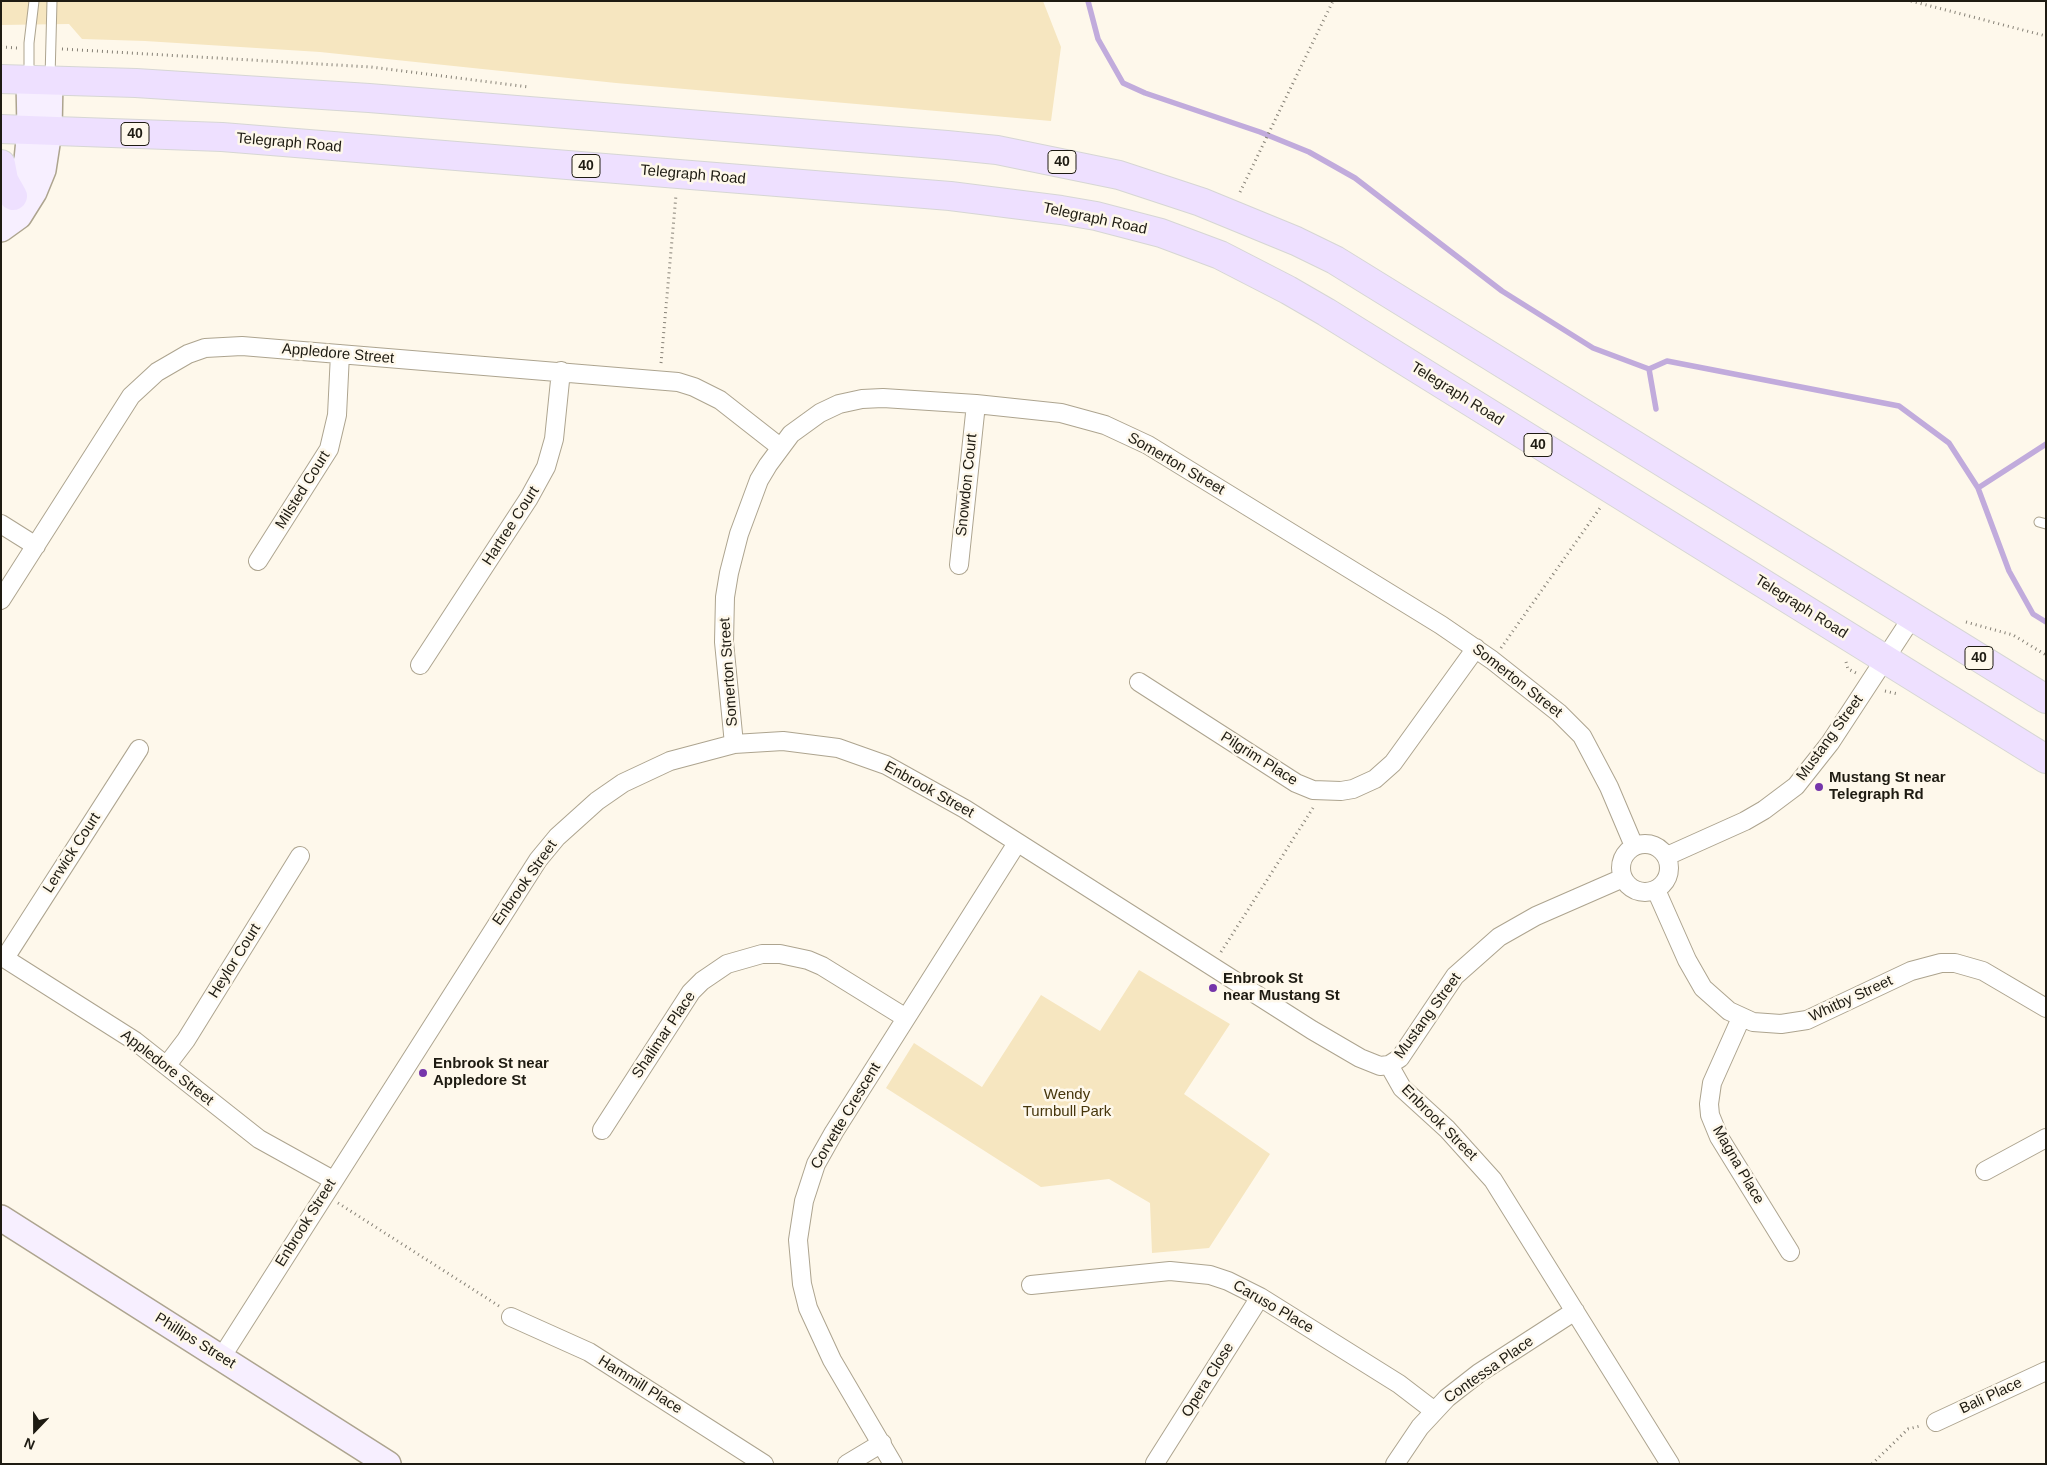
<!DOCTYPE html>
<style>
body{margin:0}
#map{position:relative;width:2047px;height:1465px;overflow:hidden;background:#fef8eb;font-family:Arial,sans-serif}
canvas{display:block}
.frame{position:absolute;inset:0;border:2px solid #1e1b12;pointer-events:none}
.north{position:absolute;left:10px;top:1405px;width:50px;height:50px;-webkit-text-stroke:4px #fef8eb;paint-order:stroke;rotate:202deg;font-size:14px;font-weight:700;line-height:20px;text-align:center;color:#1e1b12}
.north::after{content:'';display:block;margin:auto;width:18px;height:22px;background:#1e1b12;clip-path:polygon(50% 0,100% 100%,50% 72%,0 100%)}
</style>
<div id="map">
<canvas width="2047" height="1465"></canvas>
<div class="frame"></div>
<div class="north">N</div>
</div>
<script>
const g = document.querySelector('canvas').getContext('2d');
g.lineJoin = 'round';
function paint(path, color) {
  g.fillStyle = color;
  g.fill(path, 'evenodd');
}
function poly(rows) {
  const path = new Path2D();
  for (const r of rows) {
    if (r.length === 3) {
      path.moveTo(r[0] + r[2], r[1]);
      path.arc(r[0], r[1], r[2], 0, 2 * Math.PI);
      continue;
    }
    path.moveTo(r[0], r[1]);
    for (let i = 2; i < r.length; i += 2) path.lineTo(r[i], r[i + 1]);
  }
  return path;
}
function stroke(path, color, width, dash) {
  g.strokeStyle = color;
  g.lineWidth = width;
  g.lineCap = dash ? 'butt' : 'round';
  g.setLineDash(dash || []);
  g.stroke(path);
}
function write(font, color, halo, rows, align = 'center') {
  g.font = font + ' Arial,sans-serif';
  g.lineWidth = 5;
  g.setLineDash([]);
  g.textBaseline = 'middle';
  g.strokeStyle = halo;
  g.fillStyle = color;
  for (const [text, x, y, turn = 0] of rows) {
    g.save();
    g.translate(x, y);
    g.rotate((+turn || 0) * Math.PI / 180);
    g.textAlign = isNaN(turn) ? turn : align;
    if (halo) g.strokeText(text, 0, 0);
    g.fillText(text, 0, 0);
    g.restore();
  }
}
paint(poly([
 [1,1,1043,1,1061,47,1051,121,616,83,320,52,145,41,82,39,69,24,1,25],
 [1139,970,1230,1024,1184,1094,1270,1154,1209,1248,1152,1253,1150,1203,1109,1179,1041,1187,886,1088,914,1043,982,1087,1041,995,1100,1031]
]), '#f6e6c0');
stroke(poly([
 [1088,1,1098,39,1123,83,1145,93,1260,132,1309,152,1355,178,1502,291,1593,348,1649,369,1667,361,1899,406,1949,443,1978,488,2009,571,2033,614,2046,622],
 [1649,369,1656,409],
 [1978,488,2046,444]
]), '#c1abdc', 5.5);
const lane = poly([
 [29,76,29,43,34,1],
 [50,78,52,1],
 [2039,522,2046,524]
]);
const street = poly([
 [1,524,36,546],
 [258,561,329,449,337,415,340,354],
 [959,565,976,404],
 [1,600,131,396,157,372,188,354,205,348,242,346,678,382,694,387,720,400,780,447],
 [420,665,529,498,546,467,554,439,561,371],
 [1139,682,1296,783,1313,790,1341,791,1353,789,1375,779,1393,763,1476,648],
 [734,744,724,642,725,597,729,573,739,534,759,480,768,465,791,434,820,413,839,404,862,399,883,398,976,404,1061,413,1105,425,1148,445,1441,625,1492,660,1559,713,1582,736,1609,787,1634,846],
 [1645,868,24],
 [1667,856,1745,821,1764,810,1796,786,1830,743,1913,616],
 [1656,890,1687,960,1703,988,1729,1011,1753,1022,1781,1024,1807,1020,1911,971,1941,963,1955,963,1983,971,2046,1008],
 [1,956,135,1041,259,1139,333,1180],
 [5,958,139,749],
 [1741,1018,1712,1083,1709,1104,1710,1115,1719,1137,1790,1252],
 [167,1065,186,1040,300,856],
 [1389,1065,1402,1088,1447,1129,1493,1180,1670,1464],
 [602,1130,691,992,702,981,727,964,762,954,780,954,808,960,822,966,906,1018],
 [1985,1171,2046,1138],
 [1031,1285,1170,1271,1210,1275,1228,1281,1260,1297,1399,1384,1433,1410],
 [511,1317,589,1352,764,1464],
 [221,1358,538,860,557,837,597,801,623,783,670,761,734,744,783,741,838,748,886,765,965,809,1312,1030,1360,1058,1380,1066,1389,1065,1400,1058,1455,976,1499,937,1536,916,1623,878],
 [1936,1422,2046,1371],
 [1155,1463,1260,1297],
 [847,1464,882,1443],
 [893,1464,832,1360,808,1308,802,1284,798,1240,804,1201,816,1164,834,1132,1017,843],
 [1395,1464,1420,1427,1447,1398,1479,1373,1575,1311]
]);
const secondary = poly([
 [7,204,19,184,27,160,30,130,29,79],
 [1,229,19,216,34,192,43,170,49,131,50,79],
 [1,1218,388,1464]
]);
const primary = poly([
 [1,79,136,83,369,98,947,145,997,150,1119,175,1201,202,1296,241,1335,260,2046,699],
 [1,129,222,137,950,196,1061,210,1096,216,1161,233,1220,255,1288,290,1326,312,2046,759],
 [1,164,4,180,13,196]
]);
stroke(lane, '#ada48f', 11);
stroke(street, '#ada48f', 20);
stroke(secondary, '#ada48f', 28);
stroke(primary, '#d6d6d4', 30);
stroke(poly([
 [1911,1,2046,36],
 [1,47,18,48],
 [62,49,371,67,529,87],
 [1240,192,1333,1],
 [661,363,676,195],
 [1966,622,2013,635,2046,655],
 [1501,648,1600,508],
 [1846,662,1848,669,1856,673],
 [1885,691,1898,694],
 [1221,952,1313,808],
 [338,1203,499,1306],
 [1872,1464,1908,1429,1920,1426]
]), '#868176', 3, [1, 4]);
stroke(lane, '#fff', 9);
stroke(street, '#fff', 18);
stroke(secondary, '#f7efff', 25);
stroke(primary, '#eee0ff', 28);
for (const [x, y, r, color] of [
 [1819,787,5,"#7535aa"],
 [1213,988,5,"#7535aa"],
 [423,1073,5,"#7535aa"]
]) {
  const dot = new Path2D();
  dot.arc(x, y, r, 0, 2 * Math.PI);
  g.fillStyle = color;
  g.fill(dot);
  stroke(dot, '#fef8eb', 2);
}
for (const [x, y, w] of [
 [135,134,28],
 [1062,162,28],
 [586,166,28],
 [1538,445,28],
 [1979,658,28]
]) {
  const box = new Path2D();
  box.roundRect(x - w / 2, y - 11.5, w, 23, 4);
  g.fillStyle = '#fef8eb';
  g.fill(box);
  stroke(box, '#1e1b12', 1);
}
write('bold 14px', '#1e1b12', null, [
 ["40",135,134],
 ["40",1062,162],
 ["40",586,166],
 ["40",1538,445],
 ["40",1979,658]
]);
write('15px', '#1e1b12', '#fef8eb', [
 ["Telegraph Road",289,143,5],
 ["Telegraph Road",693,175,5],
 ["Telegraph Road",1095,219,12],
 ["Appledore Street",338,354,5],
 ["Telegraph Road",1457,394,32],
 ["Somerton Street",1176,464,30],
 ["Snowdon Court",967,485,-84],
 ["Milsted Court",303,490,-58],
 ["Hartree Court",511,526,-57],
 ["Telegraph Road",1801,607,32],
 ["Somerton Street",729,672,-94],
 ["Somerton Street",1517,681,38],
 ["Mustang Street",1830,738,-54],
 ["Pilgrim Place",1259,759,32],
 ["Enbrook Street",929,790,29],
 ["Lerwick Court",72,853,-57],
 ["Enbrook Street",525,883,-55],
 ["Heylor Court",235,961,-58],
 ["Whitby Street",1851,999,-25],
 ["Mustang Street",1428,1016,-54],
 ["Shalimar Place",664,1035,-56],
 ["Appledore Street",167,1068,38],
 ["Corvette Crescent",846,1116,-59],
 ["Enbrook Street",1439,1123,45],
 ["Magna Place",1738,1165,60],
 ["Enbrook Street",306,1223,-58],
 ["Caruso Place",1273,1307,30],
 ["Phillips Street",195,1341,32],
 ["Contessa Place",1489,1370,-35],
 ["Opera Close",1208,1380,-58],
 ["Hammill Place",640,1385,32],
 ["Bali Place",1991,1396,-25]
]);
write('bold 15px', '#1e1b12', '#fef8eb', [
 ["Mustang St near",1829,778],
 ["Telegraph Rd",1829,795],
 ["Enbrook St",1223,979],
 ["near Mustang St",1223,996],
 ["Enbrook St near",433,1064],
 ["Appledore St",433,1081]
], 'left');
write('15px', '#46360c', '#fef8eb', [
 ["Wendy",1067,1095],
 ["Turnbull Park",1067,1112]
]);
</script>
